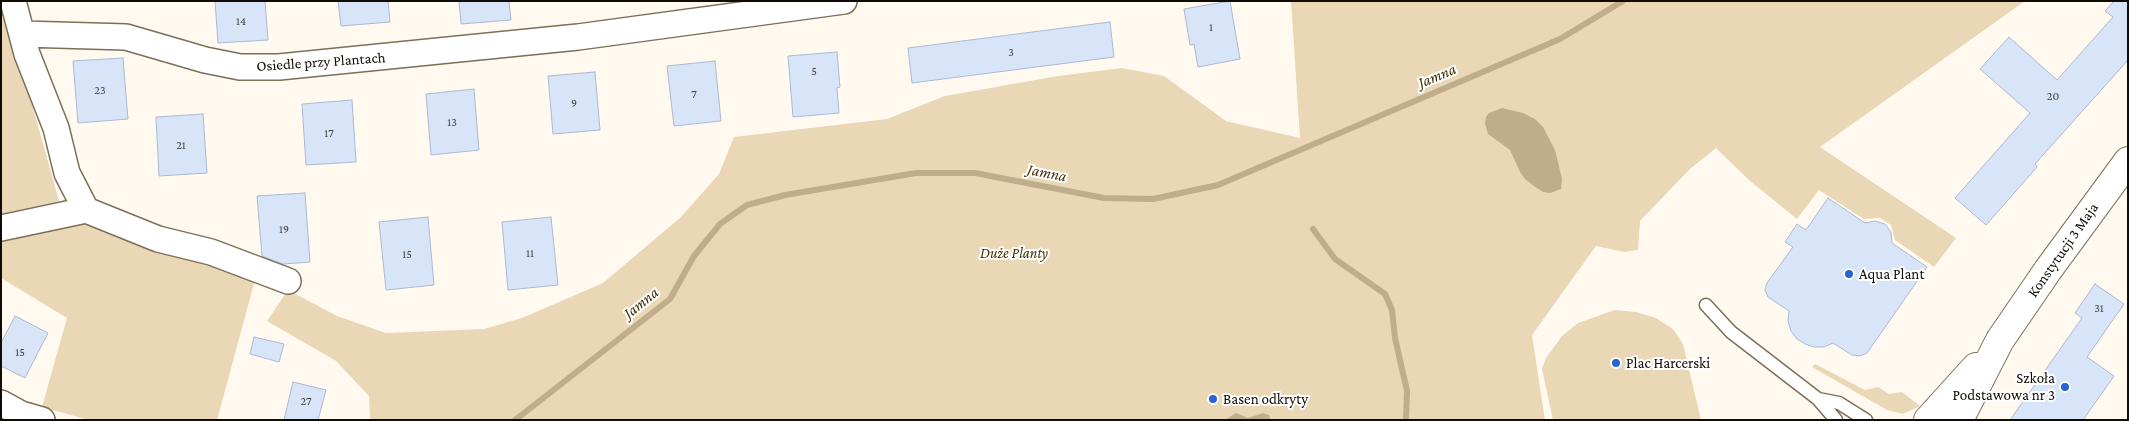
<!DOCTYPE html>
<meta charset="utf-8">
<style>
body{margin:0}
#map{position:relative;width:2129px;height:421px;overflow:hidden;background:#fff9ef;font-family:"Crimson Pro",serif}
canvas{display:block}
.frame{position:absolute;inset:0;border:2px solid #100b04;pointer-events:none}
</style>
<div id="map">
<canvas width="2129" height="421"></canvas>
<div class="frame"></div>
</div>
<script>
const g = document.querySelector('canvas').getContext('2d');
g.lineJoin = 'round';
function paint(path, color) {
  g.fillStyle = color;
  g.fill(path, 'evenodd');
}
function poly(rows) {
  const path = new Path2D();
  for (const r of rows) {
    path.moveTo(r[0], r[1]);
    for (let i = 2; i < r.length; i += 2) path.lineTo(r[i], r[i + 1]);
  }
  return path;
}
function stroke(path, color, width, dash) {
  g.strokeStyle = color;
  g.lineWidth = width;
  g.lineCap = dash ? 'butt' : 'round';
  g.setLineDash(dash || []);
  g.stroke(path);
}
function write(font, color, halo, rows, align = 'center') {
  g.font = font + ' "Crimson Pro",serif';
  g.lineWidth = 4;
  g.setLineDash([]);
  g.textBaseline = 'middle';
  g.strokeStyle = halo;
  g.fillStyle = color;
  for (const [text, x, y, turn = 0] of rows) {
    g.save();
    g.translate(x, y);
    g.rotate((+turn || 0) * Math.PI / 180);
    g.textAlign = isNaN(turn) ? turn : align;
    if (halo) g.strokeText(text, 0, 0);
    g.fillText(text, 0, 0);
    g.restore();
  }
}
paint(poly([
 [1,1,3,1,59,201,1,214],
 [1291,1,2025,1,1820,147,1956,238,1934,267,1895,240,1891,225,1880,218,1864,219,1819,190,1797,219,1750,181,1716,148,1690,169,1640,221,1638,250,1624,252,1596,246,1532,335,1545,420,370,420,369,396,336,361,267,321,288,290,337,316,386,333,484,329,522,318,603,283,681,217,719,174,734,137,887,119,945,96,1058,76,1122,68,1164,76,1226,121,1300,138],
 [88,219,255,280,217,420,89,420,42,407,67,318,1,278,1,239],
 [1615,310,1636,312,1656,318,1673,329,1683,344,1701,420,1553,420,1542,369,1546,358,1562,336,1578,323],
 [1815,364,1865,390,1878,387,1889,394,1902,392,1920,406,1903,414,1887,410,1812,367]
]), '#ead7b6');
paint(poly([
 [1502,108,1523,113,1535,119,1543,127,1555,150,1562,179,1561,189,1550,193,1543,192,1534,186,1525,179,1520,172,1510,150,1488,134,1485,124,1486,117,1489,113],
 [1236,413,1248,418,1263,413,1269,415,1270,419,1225,420]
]), '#bfad8b');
stroke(poly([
 [1313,229,1335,259,1385,294,1392,310,1395,338,1407,391,1406,420],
 [515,420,670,299,694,256,720,224,747,205,785,195,916,173,975,173,1104,198,1153,199,1218,185,1560,39,1623,1]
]), '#bfad8b', 6);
const building = poly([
 [215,1,265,1,268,40,218,43,215,1],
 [338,1,388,1,390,22,341,26,338,1],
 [459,1,509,1,511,20,461,24,459,1],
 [1230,1,1240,59,1198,67,1194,44,1190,45,1184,9,1230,1],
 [2114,1,2128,1,2128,60,2035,164,2037,167,1986,225,1955,198,2030,113,1980,69,2009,37,2057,80,2113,17,2105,11,2114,1],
 [1110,22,1114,57,912,83,908,48,1110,22],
 [837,52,840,87,837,88,839,113,793,117,788,56,837,52],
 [123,58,128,119,78,123,73,61,123,58],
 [715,61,721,121,674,126,667,66,715,61],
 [595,72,600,130,553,134,548,76,595,72],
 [474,89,479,150,431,155,426,94,474,89],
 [352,100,356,162,306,165,302,104,352,100],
 [203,114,207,173,159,176,156,117,203,114],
 [305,193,310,262,283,264,262,256,257,196,305,193],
 [1828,198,1865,223,1875,221,1885,224,1891,232,1892,243,1927,267,1867,353,1860,356,1852,355,1833,343,1824,347,1814,347,1805,344,1797,339,1791,331,1788,321,1789,311,1768,297,1765,290,1767,283,1793,247,1785,242,1797,224,1806,230,1828,198],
 [428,217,434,285,386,290,379,222,428,217],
 [551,217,558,285,508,290,502,222,551,217],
 [2095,284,2124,304,2087,357,2114,376,2083,420,2010,420,2082,318,2075,313,2095,284],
 [15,316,48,333,25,378,1,366,1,343,15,316],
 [254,337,284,344,279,362,250,354,254,337],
 [293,382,326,390,318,420,284,420,293,382]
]);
paint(building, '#d8e4f8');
stroke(building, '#abb9d2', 1);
const lane = poly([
 [1706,305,1731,332,1818,399,1836,420],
 [1818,399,1839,403,1866,420]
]);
const street = poly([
 [13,1,27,54,56,128,67,173,86,210,158,239,211,252,288,281],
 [23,34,126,37,205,60,240,67,279,67,578,37,844,1],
 [1,228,86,210],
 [1,403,21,414,42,420]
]);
const secondary = poly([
 [1928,420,1976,367],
 [1959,420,2000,340,2048,270,2128,161]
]);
stroke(lane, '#7c6f58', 15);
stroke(street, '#7c6f58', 28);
stroke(secondary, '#7c6f58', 30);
stroke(lane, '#fff', 12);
stroke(street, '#fff', 25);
stroke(secondary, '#fff', 28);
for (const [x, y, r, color] of [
 [1849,274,5,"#2764d1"],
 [1616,363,5,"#2764d1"],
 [2065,387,5,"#2764d1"],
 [1213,399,5,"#2764d1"]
]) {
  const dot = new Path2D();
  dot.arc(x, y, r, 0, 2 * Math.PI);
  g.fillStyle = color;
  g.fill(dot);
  stroke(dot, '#fff', 2);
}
write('12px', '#424141', null, [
 ["14",241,21],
 ["1",1211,27],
 ["3",1011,52],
 ["5",814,71],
 ["23",100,90],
 ["7",694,94],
 ["20",2053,96],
 ["9",574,103],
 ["13",452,122],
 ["17",329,133],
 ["21",181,145],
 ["19",284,229],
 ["11",530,253],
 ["15",407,254],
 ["31",2099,308],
 ["15",20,352],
 ["27",306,401]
]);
write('15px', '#100b04', '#fff', [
 ["Osiedle przy Plantach",321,62,-4],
 ["Konstytucji 3 Maja",2063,250,-55]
]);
write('italic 15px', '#453102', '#fff', [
 ["Duże Planty",1014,253]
]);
write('15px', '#100b04', '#fff', [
 ["Aqua Plant",1859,274],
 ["Plac Harcerski",1626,363],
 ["Szkoła",2055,378,"right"],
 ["Podstawowa nr 3",2055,395,"right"],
 ["Basen odkryty",1223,399]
], 'left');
write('italic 16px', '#443002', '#fff', [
 ["Jamna",1437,76,-23],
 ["Jamna",1047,173,11],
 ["Jamna",641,303,-39]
]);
</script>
